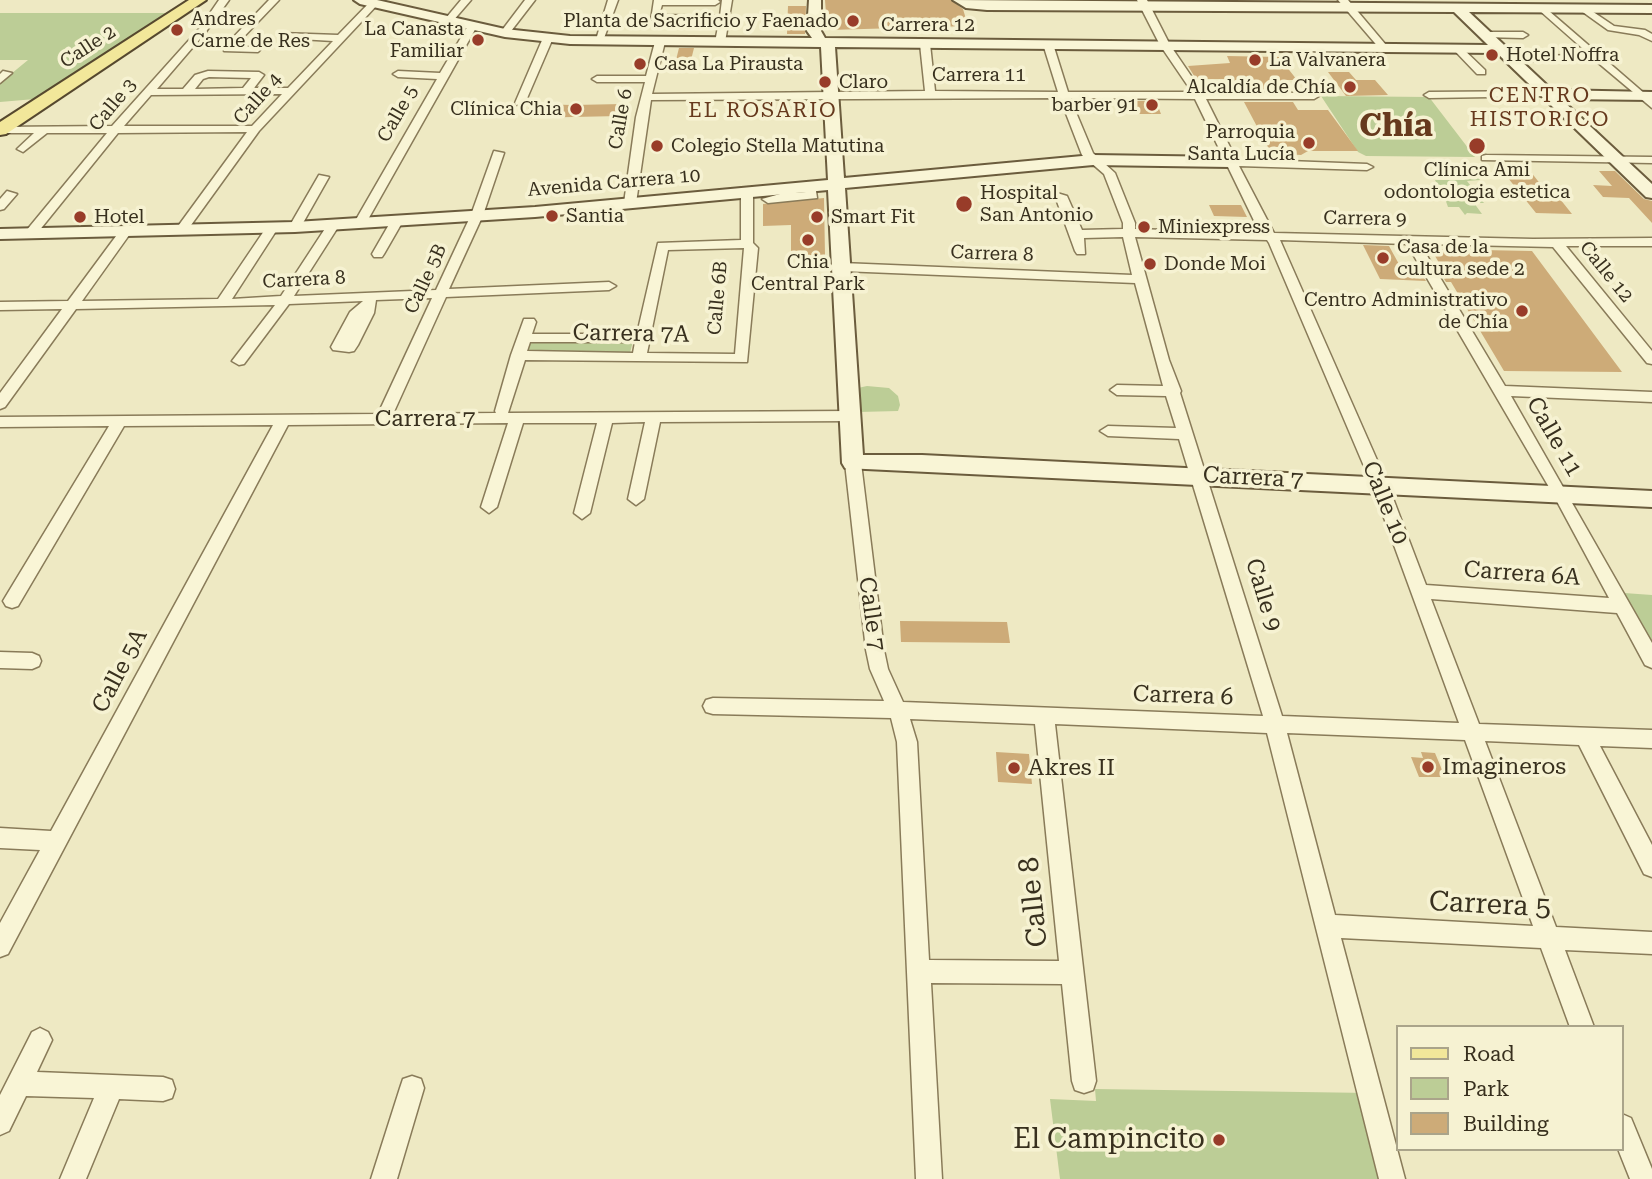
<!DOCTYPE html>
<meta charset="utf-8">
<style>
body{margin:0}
#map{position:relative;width:1652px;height:1179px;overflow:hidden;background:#eee9c3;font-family:"Roboto Serif",serif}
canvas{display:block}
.legend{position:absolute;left:1396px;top:1025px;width:228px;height:126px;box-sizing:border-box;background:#f6f2d2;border:2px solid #aaa48a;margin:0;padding:9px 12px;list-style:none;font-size:21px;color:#38301e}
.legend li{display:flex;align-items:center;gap:14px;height:35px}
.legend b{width:35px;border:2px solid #aaa48a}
</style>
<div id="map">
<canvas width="1652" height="1179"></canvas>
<ul class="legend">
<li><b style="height:9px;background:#f2e79a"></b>Road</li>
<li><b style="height:19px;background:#bccd96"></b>Park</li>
<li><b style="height:19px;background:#cdab78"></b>Building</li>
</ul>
</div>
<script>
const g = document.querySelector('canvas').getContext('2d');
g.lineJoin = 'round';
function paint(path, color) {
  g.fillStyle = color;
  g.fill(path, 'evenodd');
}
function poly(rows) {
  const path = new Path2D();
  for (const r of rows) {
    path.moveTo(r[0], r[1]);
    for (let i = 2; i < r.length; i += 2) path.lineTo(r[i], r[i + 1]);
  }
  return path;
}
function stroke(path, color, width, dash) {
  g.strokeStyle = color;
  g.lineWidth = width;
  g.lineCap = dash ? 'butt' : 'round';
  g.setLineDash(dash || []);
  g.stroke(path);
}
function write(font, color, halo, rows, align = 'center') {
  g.font = font + ' "Roboto Serif",serif';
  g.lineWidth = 7;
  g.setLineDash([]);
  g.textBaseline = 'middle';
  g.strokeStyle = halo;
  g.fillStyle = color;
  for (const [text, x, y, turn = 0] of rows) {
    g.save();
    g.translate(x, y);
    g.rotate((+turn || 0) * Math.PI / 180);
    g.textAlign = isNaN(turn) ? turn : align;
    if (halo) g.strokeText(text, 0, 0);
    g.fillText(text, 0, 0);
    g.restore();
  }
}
paint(poly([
 [0,13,168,13,35,99,0,102,0,83,28,60,0,60],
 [1321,96,1429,97,1475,157,1366,156,1358,152],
 [1461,174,1476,174,1480,180,1467,181,1484,203,1474,203,1482,214,1467,213,1465,215,1459,207,1448,207,1443,193,1433,188,1438,186,1435,180,1465,180],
 [529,341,633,341,630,353,525,351],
 [867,386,889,388,898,396,900,405,898,411,859,412,858,388],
 [1624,593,1652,595,1652,644,1646,634],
 [1095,1089,1370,1093,1392,1179,1060,1179,1050,1099,1096,1101]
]), '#bccd96');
paint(poly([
 [825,0,951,0,963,9,968,26,829,30,827,27],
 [788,6,806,6,805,34,787,34],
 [679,48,694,48,690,64,675,64],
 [1227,56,1279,57,1297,80,1281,80,1287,90,1236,90,1229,79,1196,79,1188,66,1230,63],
 [1328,72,1349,72,1356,80,1375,80,1388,95,1346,96],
 [1134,101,1156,101,1161,114,1139,114],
 [1244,102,1293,102,1298,110,1328,110,1358,151,1308,151,1301,155,1271,153],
 [530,104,573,105,623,104,620,116,525,118],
 [1496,163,1524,163,1548,194,1556,194,1572,214,1536,213],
 [1599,171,1615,171,1644,199,1652,201,1652,223,1629,198,1603,197,1593,185,1612,186],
 [824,198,825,256,791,255,791,225,763,226,763,204],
 [1209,205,1241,205,1247,217,1214,216],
 [1363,245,1389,246,1400,266,1417,267,1426,281,1380,279],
 [1431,249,1532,251,1622,372,1504,371,1451,282,1446,282,1437,268,1442,268],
 [900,621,1007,622,1010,643,901,642],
 [996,752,1029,754,1032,784,998,782],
 [1421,752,1435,753,1445,777,1419,777,1411,757,1423,758]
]), '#cdab78');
const street = poly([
 [219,0,229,0,205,33,157,89,183,89,195,75,208,71,259,72,264,75,254,88,288,88,333,41,283,38,278,35,280,33,338,35,371,1,379,3,259,131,186,232,182,233,176,229,247,132,118,133,34,237,26,237,26,231,107,133,47,133,23,152,17,149,34,133,1,133,0,127,112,126,199,29,219,0],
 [209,77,251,78,243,88,195,89,203,79,209,77],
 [282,94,252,126,124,126,151,95,282,94],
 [269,0,279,0,235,46,255,47,260,50,258,52,224,51,224,47,269,0],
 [461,0,471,0,452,22,446,22,446,18,461,0],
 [525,0,535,0,508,35,502,35,500,33,525,0],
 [608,0,618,0,603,41,595,43,608,0],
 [654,0,718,0,720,2,715,5,662,5,659,15,720,16,722,0,732,0,725,42,720,45,715,42,719,22,651,20,654,0],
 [1137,0,1147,0,1170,45,1202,92,1314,93,1319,96,1314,99,1206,99,1236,159,1367,164,1373,167,1367,170,1239,166,1274,233,1533,239,1652,238,1652,246,1566,246,1652,351,1652,364,1647,363,1553,247,1420,244,1505,386,1652,392,1652,402,1511,396,1652,643,1652,668,1645,665,1617,613,1431,599,1479,724,1652,730,1652,748,1600,746,1652,845,1652,877,1644,874,1579,745,1485,741,1556,927,1652,932,1652,954,1565,950,1594,1027,1570,1027,1541,948,1341,938,1405,1179,1379,1179,1267,733,1055,724,1096,1081,1093,1090,1084,1093,1075,1090,1072,1081,1062,984,931,983,942,1179,916,1179,897,742,891,718,713,714,706,712,703,706,706,700,713,698,884,701,870,669,866,650,845,463,853,458,861,463,884,650,888,669,903,702,1263,716,1179,439,1108,436,1100,431,1108,426,1176,428,1166,396,1117,395,1110,390,1117,385,1163,386,1135,283,842,271,836,267,842,263,1132,275,1123,237,1084,238,1085,254,1077,254,1075,251,1055,196,1057,193,1067,196,1082,230,1123,229,1123,223,1104,174,1082,155,1060,98,651,100,636,203,630,207,624,203,636,117,645,82,597,82,592,79,597,76,646,76,655,42,660,39,665,42,652,94,925,91,920,44,925,41,930,44,935,91,1058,92,1043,44,1048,41,1053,44,1068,92,1192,92,1160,45,1137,0],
 [1070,98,1195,99,1260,233,1135,229,1135,223,1115,173,1093,153,1070,98],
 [1135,237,1267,240,1269,243,1372,485,1459,723,1282,716,1180,393,1181,391,1169,360,1135,237],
 [1280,240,1407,244,1553,494,1609,598,1426,585,1388,485,1280,240],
 [910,719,1035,724,1059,961,929,960,917,742,910,719],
 [1287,733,1465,740,1533,926,1335,915,1287,733],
 [1338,0,1348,0,1386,45,1386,49,1380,49,1338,0],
 [1542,5,1652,100,1652,108,1596,61,1507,61,1505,59,1510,56,1590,55,1539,10,1537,8,1542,5],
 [1583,5,1614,26,1645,30,1652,34,1652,41,1639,35,1608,30,1580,10,1578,8,1583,5],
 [469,24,477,26,449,76,366,223,356,226,354,223,437,79,398,77,393,74,398,71,440,73,469,24],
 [1485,32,1523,32,1528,35,1523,38,1482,37,1482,33,1485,32],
 [548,35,553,38,525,103,516,105,515,103,543,38,548,35],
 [1454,46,1460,46,1485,70,1485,74,1477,74,1454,50,1454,46],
 [3,71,12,73,0,83,0,74,3,71],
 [1548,91,1552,92,1552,96,1429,98,1424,95,1429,92,1548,91],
 [494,151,504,153,483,215,449,289,609,282,616,286,609,290,446,297,393,414,496,413,495,411,511,355,524,319,534,319,536,322,532,334,637,334,658,243,741,240,741,192,747,188,753,192,753,243,758,248,747,362,525,360,508,413,851,411,859,416,851,421,660,422,644,499,636,505,628,499,645,422,612,423,590,513,582,519,574,513,597,423,523,423,497,507,489,513,481,507,508,423,288,425,8,954,0,957,0,923,40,850,0,848,0,828,51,831,273,425,124,426,18,606,12,608,6,606,3,601,6,596,109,426,0,427,0,417,378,414,432,298,376,300,374,313,358,345,354,351,349,352,333,350,331,347,350,312,363,301,289,304,244,364,239,365,232,361,275,305,76,309,5,407,0,409,0,393,62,309,0,310,0,302,68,301,122,228,126,227,132,231,82,301,218,299,268,225,272,224,278,228,232,299,281,296,330,221,334,220,340,224,294,296,436,290,471,215,494,151],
 [744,248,735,354,647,353,668,250,744,248],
 [530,342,635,342,633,353,527,351,530,342],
 [1486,155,1652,157,1652,163,1482,160,1482,156,1486,155],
 [319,175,329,177,299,230,291,230,289,227,319,175],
 [807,184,815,184,817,198,768,203,762,199,780,194,780,188,786,184,790,186,792,193,806,192,807,184],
 [7,191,17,194,4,209,0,210,0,199,7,191],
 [397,217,403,221,384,254,382,257,374,257,372,254,391,221,397,217],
 [0,652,32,653,39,656,41,661,39,666,32,669,0,668,0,652],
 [40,1028,48,1032,52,1040,37,1072,163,1077,172,1080,175,1089,172,1098,163,1101,119,1099,86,1179,60,1179,94,1098,26,1096,9,1131,0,1135,0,1095,32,1032,40,1028],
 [412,1076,421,1079,424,1088,397,1179,371,1179,400,1088,403,1079,412,1076],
 [1622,1114,1631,1118,1652,1169,1652,1179,1630,1179,1618,1149,1622,1149,1622,1114]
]);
const secondary = poly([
 [354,0,377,0,505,29,570,36,812,38,807,31,809,0,821,0,821,31,825,38,1488,45,1454,12,987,10,966,8,953,0,1652,5,1652,13,1469,12,1552,90,1652,92,1652,100,1561,99,1652,184,1652,198,1646,197,1497,53,835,47,844,178,1093,155,1230,157,1238,162,1230,167,1093,165,845,188,863,455,922,455,1652,491,1652,507,845,468,842,463,828,190,535,217,295,232,0,239,0,229,295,222,535,207,828,180,821,47,570,44,505,37,360,4,354,0]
]);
const primary = poly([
 [189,0,206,0,6,134,0,135,0,122,189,0]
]);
stroke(street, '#897b59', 3);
stroke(secondary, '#6b5c3d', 4);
stroke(primary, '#56482e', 4);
paint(street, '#f9f5d6');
paint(secondary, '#f9f5d6');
paint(primary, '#f2e79a');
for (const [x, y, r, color] of [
 [853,21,7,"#983c29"],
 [177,30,7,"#983c29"],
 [478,40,7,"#983c29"],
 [1492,55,7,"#983c29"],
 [1255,60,7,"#983c29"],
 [640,64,7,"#983c29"],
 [825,82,7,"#983c29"],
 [1350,87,7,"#983c29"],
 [1152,105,7,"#983c29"],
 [576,109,7,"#983c29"],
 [1309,143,7,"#983c29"],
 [657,146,7,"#983c29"],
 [1477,146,9,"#983c29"],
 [964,204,9,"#983c29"],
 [552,216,7,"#983c29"],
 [80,217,7,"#983c29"],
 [817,217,7,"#983c29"],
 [1144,227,7,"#983c29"],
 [808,240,7,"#983c29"],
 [1383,258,7,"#983c29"],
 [1150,264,7,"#983c29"],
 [1522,311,7,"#983c29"],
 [1428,767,7,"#983c29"],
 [1014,768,7,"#983c29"],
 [1219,1140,7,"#983c29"]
]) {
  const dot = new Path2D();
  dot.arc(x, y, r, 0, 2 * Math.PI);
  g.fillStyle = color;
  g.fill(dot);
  stroke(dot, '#f6f2d2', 2.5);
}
write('19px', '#38301e', '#f6f2d2', [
 ["Andres",191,19],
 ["Carne de Res",191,41],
 ["Planta de Sacrificio y Faenado",839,21,"right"],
 ["La Canasta",464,29,"right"],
 ["Familiar",464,51,"right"],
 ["Hotel Noffra",1506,55],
 ["La Valvanera",1269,60],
 ["Casa La Pirausta",654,64],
 ["Claro",839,82],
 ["Alcaldía de Chía",1336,87,"right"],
 ["barber 91",1138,105,"right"],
 ["Clínica Chia",562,109,"right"],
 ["Parroquia",1295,132,"right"],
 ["Santa Lucía",1295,154,"right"],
 ["Colegio Stella Matutina",671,146],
 ["Clínica Ami",1477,170,"center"],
 ["odontologia estetica",1477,192,"center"],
 ["Hospital",980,193],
 ["San Antonio",980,215],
 ["Santia",566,216],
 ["Hotel",94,217],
 ["Smart Fit",831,217],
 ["Miniexpress",1158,227],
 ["Casa de la",1397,247],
 ["cultura sede 2",1397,269],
 ["Chia",808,262,"center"],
 ["Central Park",808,284,"center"],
 ["Donde Moi",1164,264],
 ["Centro Administrativo",1508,300,"right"],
 ["de Chía",1508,322,"right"]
], 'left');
write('19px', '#38301e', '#f6f2d2', [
 ["Carrera 12",928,25],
 ["Calle 2",88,47,-33],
 ["Carrera 11",979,75],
 ["Calle 4",258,99,-48],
 ["Calle 3",113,105,-50],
 ["Calle 5",398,114,-60],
 ["Calle 6",621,119,-80],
 ["Avenida Carrera 10",614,183,-5],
 ["Carrera 9",1365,219,1],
 ["Carrera 8",992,254,2],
 ["Calle 12",1606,272,51],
 ["Calle 5B",426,279,-65],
 ["Carrera 8",304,280,-3],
 ["Calle 6B",718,298,-85]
]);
g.letterSpacing = '2px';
write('21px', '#66391d', '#f6f2d2', [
 ["CENTRO",1540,96],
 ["HISTORICO",1540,120],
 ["EL ROSARIO",763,111]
]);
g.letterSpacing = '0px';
write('23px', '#38301e', '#f6f2d2', [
 ["Carrera 7A",631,334,1],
 ["Carrera 7",425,419],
 ["Calle 11",1554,437,60],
 ["Carrera 7",1253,478,3],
 ["Calle 10",1385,503,68],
 ["Carrera 6A",1522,574,4],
 ["Calle 9",1263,595,73],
 ["Calle 7",871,614,82],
 ["Calle 5A",120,671,-62],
 ["Carrera 6",1183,696,2]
]);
write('23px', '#38301e', '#f6f2d2', [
 ["Imagineros",1442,767],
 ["Akres II",1028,768]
], 'left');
write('28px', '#38301e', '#f6f2d2', [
 ["Calle 8",1034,902,-96],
 ["Carrera 5",1490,905,3]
]);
write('28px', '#38301e', '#f6f2d2', [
 ["El Campincito",1205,1140]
], 'right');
write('bold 32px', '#66391d', '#f6f2d2', [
 ["Chía",1396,127]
]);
</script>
